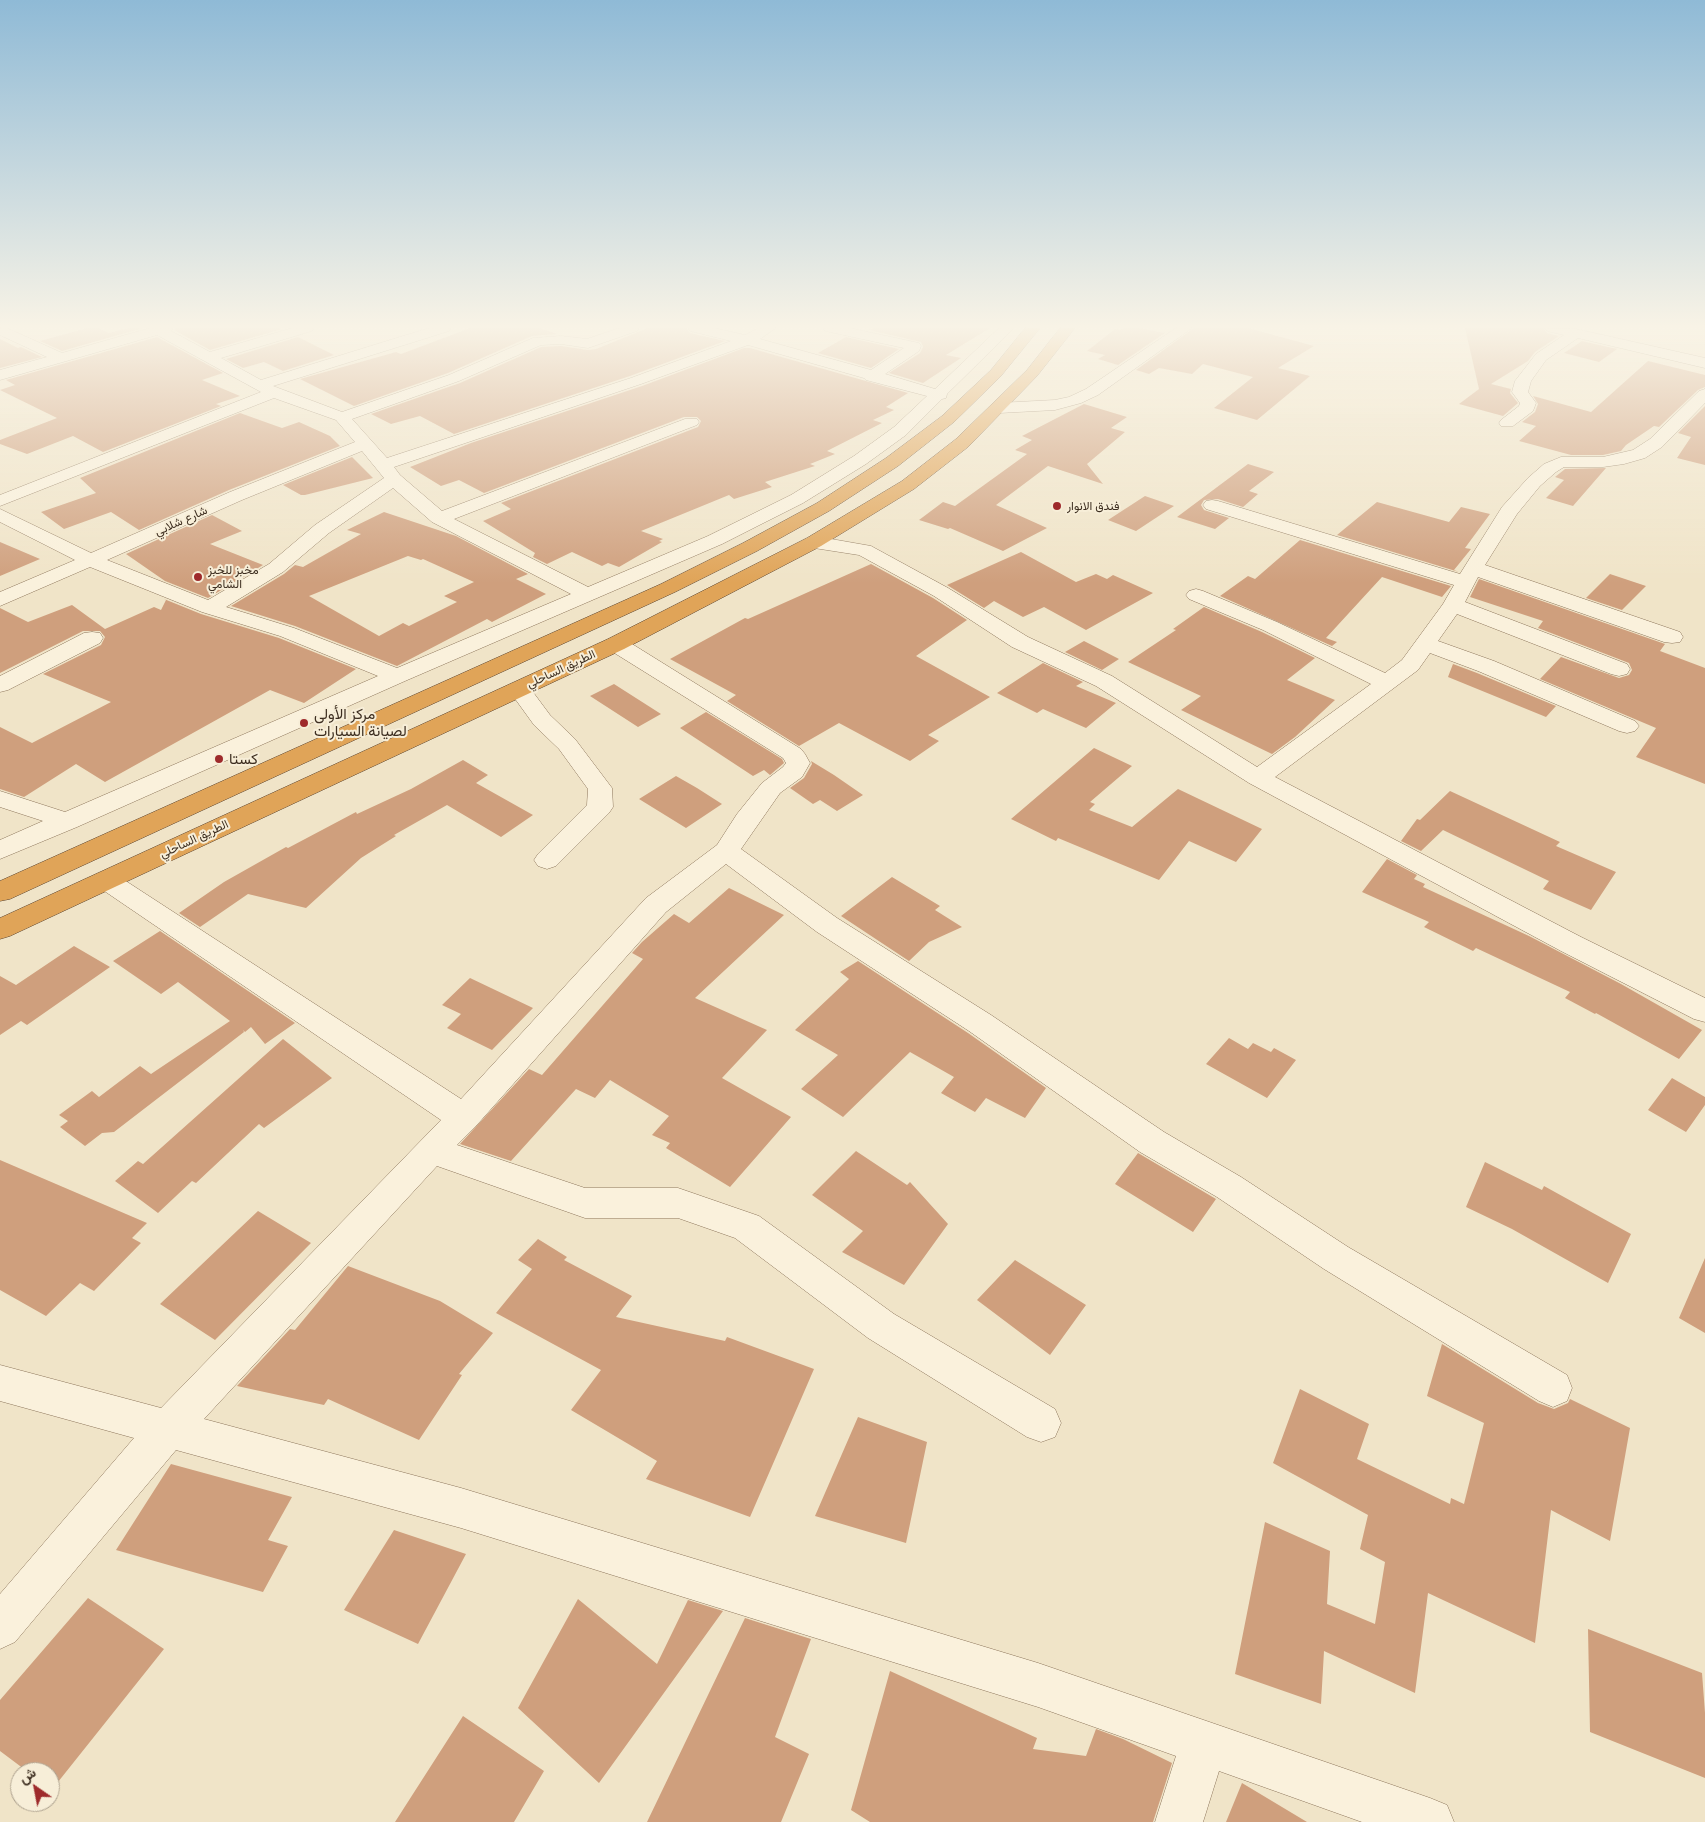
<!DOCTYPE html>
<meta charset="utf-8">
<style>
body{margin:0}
#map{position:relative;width:1705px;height:1822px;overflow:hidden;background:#f0e4c8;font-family:"Playfair Display",Vazirmatn,serif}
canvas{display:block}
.north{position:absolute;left:10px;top:1762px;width:50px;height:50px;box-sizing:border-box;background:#f7eed8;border:1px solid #ada18e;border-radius:50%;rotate:327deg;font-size:14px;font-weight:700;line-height:20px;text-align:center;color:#3d2e20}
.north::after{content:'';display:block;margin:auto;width:18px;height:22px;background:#9e2a2b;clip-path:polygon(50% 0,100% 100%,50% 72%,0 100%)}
</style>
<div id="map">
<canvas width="1705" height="1822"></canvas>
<div class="north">ش</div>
</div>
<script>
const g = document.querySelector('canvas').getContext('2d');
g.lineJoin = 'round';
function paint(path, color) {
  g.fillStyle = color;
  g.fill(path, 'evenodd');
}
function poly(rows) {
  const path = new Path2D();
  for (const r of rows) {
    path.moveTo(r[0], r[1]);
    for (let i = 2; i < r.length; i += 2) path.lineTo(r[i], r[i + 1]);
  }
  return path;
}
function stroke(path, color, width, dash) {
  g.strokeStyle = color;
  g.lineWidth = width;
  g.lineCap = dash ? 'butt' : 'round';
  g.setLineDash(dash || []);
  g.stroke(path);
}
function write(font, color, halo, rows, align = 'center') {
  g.font = font + ' "Playfair Display",Vazirmatn,serif';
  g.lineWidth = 4;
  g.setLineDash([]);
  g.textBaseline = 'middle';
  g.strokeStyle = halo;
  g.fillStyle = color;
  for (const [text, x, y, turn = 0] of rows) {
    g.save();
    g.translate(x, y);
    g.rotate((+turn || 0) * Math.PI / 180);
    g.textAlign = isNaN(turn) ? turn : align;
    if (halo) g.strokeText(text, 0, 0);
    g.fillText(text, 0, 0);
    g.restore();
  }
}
paint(poly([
 [87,328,98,328,109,333,128,328,143,328,62,351,40,341],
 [175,328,280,328,282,329,210,350,174,330],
 [470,328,540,328,557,334,532,336,448,373,354,406,300,379,396,352,401,354],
 [648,328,686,328,690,333,725,341,630,376,454,434,420,416,391,424,371,414,460,383,541,347,561,346,588,350,596,349],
 [873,328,990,328,946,355,961,358,923,383,889,373,920,353,923,347,921,342,869,330],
 [1123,328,1139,328,1165,333,1118,365,1098,359,1105,355,1087,351,1115,329,1120,330],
 [1194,328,1248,328,1314,346,1278,368,1310,376,1257,420,1214,408,1253,377,1203,364,1192,374,1159,368,1149,374,1136,370],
 [1465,328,1543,328,1547,333,1559,336,1535,352,1528,361,1491,384,1511,389,1510,393,1518,403,1503,416,1459,404,1479,389],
 [157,337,223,373,202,380,240,396,216,404,221,406,103,452,73,436,27,454,0,444,0,440,57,418,0,390,15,385,6,380],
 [298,337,334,355,283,371,264,362,243,368,226,359],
 [846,337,899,349,871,368,818,353],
 [0,339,18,348,21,347,42,357,0,368],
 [1582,341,1617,349,1599,362,1564,353],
 [744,348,750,348,908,393,886,407,894,410,873,420,882,423,827,451,835,454,810,464,815,466,765,482,772,487,734,499,729,495,641,531,663,539,659,541,662,542,619,567,608,563,602,566,572,552,547,564,533,557,535,553,483,521,511,509,501,503,698,427,701,421,697,417,684,417,484,493,459,480,441,486,410,467,471,443,642,386],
 [1648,361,1705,375,1705,387,1698,390,1659,427,1654,426,1626,445,1621,451,1603,455,1571,455,1519,441,1536,426,1522,422,1535,412,1538,404,1533,396,1591,412],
 [1084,404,1127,417,1111,428,1125,432,1087,464,1103,484,1048,466,996,505,1047,528,1003,551,950,528,948,529,919,520,943,502,955,506,1027,454,1015,450,1032,440,1022,436],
 [1705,406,1705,465,1677,458,1691,437,1678,433],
 [240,413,282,428,299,422,330,436,340,446,229,490,139,530,111,512,64,529,41,512,96,493,80,478],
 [352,457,373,478,305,495,301,495,283,485],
 [1248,464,1274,472,1249,491,1258,494,1243,507,1218,499,1204,500,1201,505,1204,510,1229,518,1215,529,1177,517],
 [1606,468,1573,506,1546,498,1564,480,1555,477,1565,469],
 [1145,496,1174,506,1136,531,1108,520],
 [1377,502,1449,522,1461,507,1490,514,1465,548,1471,549,1454,570,1459,572,1337,535],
 [384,512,456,536,528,574,516,579,546,594,492,622,487,619,397,666,295,626,231,606,284,574,295,565,303,567,361,534,347,530],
 [408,556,421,560,423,559,474,582,444,596,457,602,409,626,403,623,379,636,309,596],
 [212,515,242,531,210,544,263,565,208,598,165,581,126,554],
 [1300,540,1323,547,1451,586,1442,597,1382,577,1326,638,1337,642,1332,646,1220,596,1248,576,1255,579],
 [0,542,40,559,0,576],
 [1021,552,1076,582,1096,574,1107,579,1113,575,1153,593,1086,630,1044,607,1023,617,994,601,984,608,947,585],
 [871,564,933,598,967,620,916,656,990,697,928,735,939,741,910,761,839,723,799,746,727,701,736,695,670,659,745,618,748,619],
 [1610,574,1646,586,1622,610,1586,598],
 [1479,579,1665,644,1660,651,1705,668,1705,784,1636,757,1656,728,1540,679,1561,657,1619,678,1629,675,1632,670,1629,663,1538,628,1543,621,1470,597],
 [164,599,201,614,279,638,356,669,304,703,270,690,105,782,76,764,24,797,0,789,0,727,32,743,111,702,43,674,101,645,105,637,100,631,83,631,0,673,0,608,28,622,72,605,105,629,154,607,161,610,166,600],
 [1204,607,1262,632,1315,658,1287,680,1335,700,1295,737,1272,754,1181,710,1201,696,1128,662,1176,630,1173,629],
 [1084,641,1119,659,1102,670,1065,652],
 [1043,663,1083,682,1076,686,1116,703,1086,728,1043,709,1037,713,997,693],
 [1453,664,1477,673,1556,706,1546,717,1448,677],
 [614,684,661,714,638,727,590,696],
 [706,712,782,759,784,763,770,775,764,770,753,776,680,728],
 [1094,748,1132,766,1090,802,1095,804,1089,810,1132,827,1178,789,1262,829,1236,862,1189,841,1159,880,1058,838,1056,841,1011,819],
 [463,760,488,775,476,783,533,815,501,837,447,805,394,835,396,836,361,858,306,908,248,894,200,927,179,913,224,882,286,847,288,848,356,812,357,814,411,789],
 [811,761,834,775,863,795,837,811,820,800,813,804,790,788,804,778,812,764],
 [676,776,697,788,722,804,686,828,639,799],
 [1450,791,1560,842,1556,846,1616,872,1591,910,1543,889,1549,881,1443,830,1421,851,1401,841,1417,819,1420,820],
 [1387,859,1417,875,1414,879,1425,884,1423,887,1529,936,1621,984,1702,1030,1679,1059,1596,1013,1595,1014,1565,998,1570,992,1476,948,1473,951,1424,927,1429,922,1362,892],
 [892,877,940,906,935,910,962,927,929,942,909,961,841,916],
 [729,888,784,915,695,998,767,1030,722,1078,791,1117,730,1187,666,1148,670,1143,652,1135,669,1116,610,1080,595,1098,576,1089,511,1161,460,1144,529,1069,542,1075,643,959,632,953,642,942,674,914,689,923],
 [160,931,295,1023,265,1044,251,1027,245,1032,243,1030,244,1032,114,1132,102,1133,85,1146,60,1127,68,1121,59,1115,92,1091,99,1097,140,1066,151,1074,230,1021,178,982,161,994,113,961],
 [74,946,110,967,27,1025,21,1021,0,1035,0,976,16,985],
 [858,961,968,1033,1046,1088,1025,1118,986,1098,975,1112,941,1093,954,1077,910,1052,843,1117,801,1089,838,1055,795,1030,849,979,840,972],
 [470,978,533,1008,492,1050,447,1028,461,1014,442,1005],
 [1229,1038,1248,1049,1253,1043,1271,1052,1274,1048,1296,1060,1267,1098,1206,1064],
 [283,1039,332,1078,264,1128,259,1124,196,1183,192,1181,158,1213,115,1181,138,1161,143,1164],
 [1672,1078,1705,1097,1705,1105,1686,1132,1648,1110],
 [856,1151,907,1185,910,1182,948,1224,904,1285,842,1252,863,1231,812,1195],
 [1138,1153,1216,1199,1193,1232,1115,1184],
 [0,1160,147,1223,132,1238,141,1243,94,1291,80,1283,46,1316,0,1290],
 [1485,1162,1542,1190,1544,1186,1631,1234,1608,1283,1512,1229,1466,1207],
 [258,1211,311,1243,215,1340,160,1304],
 [538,1239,567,1257,564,1260,632,1296,616,1317,725,1341,727,1337,814,1369,750,1517,646,1479,657,1461,571,1410,601,1370,496,1313,532,1269,518,1260],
 [1705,1258,1705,1333,1679,1318],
 [1015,1260,1086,1305,1050,1355,977,1300],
 [348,1266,440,1301,493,1333,459,1374,462,1375,419,1440,328,1399,324,1405,237,1386,290,1329,295,1330],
 [1442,1344,1538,1403,1554,1409,1568,1403,1570,1399,1630,1428,1610,1541,1551,1510,1535,1643,1428,1593,1415,1693,1324,1651,1321,1704,1235,1674,1265,1522,1330,1551,1327,1604,1375,1624,1385,1562,1360,1549,1368,1515,1273,1463,1300,1389,1369,1424,1357,1459,1450,1504,1451,1498,1464,1504,1484,1423,1427,1396],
 [858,1417,927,1442,906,1543,815,1516],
 [171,1464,292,1497,268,1540,288,1546,263,1592,116,1550],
 [394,1530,466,1554,418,1644,344,1610],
 [88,1598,164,1649,50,1792,50,1772,28,1772,0,1751,0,1700],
 [578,1599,657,1664,688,1600,723,1611,599,1783,518,1708],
 [745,1618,811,1639,775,1737,809,1754,781,1822,647,1822],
 [1588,1629,1702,1673,1705,1713,1705,1778,1590,1732],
 [890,1671,1037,1738,1033,1749,1086,1756,1096,1729,1123,1739,1172,1763,1153,1822,870,1822,851,1810],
 [463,1716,544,1771,514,1822,395,1822],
 [1242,1783,1307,1822,1226,1822]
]), '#cf9f7d');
const minor = poly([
 [0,328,7,328,62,353,150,328,173,328,171,331,210,352,292,328,314,328,312,331,221,358,261,380,429,328,451,328,449,331,273,386,342,412,449,375,533,338,561,336,587,339,619,328,639,328,637,331,588,348,561,344,541,345,459,381,352,419,387,458,631,378,731,341,690,331,688,328,714,328,745,335,758,328,776,328,760,339,871,370,904,348,825,331,823,328,850,328,914,342,919,343,921,346,919,351,885,374,935,389,999,328,1014,328,947,394,946,398,942,399,906,435,866,464,803,503,722,544,405,681,77,827,0,859,0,840,43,821,0,807,0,791,65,812,378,676,280,636,202,612,90,567,0,606,0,592,75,560,0,522,0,509,91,553,230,492,355,442,336,420,274,398,0,506,0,495,261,392,157,335,0,380,0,370,47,357,0,335,0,328],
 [748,345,864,378,866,380,927,396,894,427,854,456,791,495,708,536,588,587,454,519,697,425,699,422,697,419,685,419,442,511,400,475,394,467,641,384,748,345],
 [362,451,384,478,315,525,269,564,208,600,107,560,242,500,362,451],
 [393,488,432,522,571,594,397,668,294,628,226,607,283,572,329,533,393,488],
 [1176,328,1192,328,1098,395,1081,403,1055,410,999,413,993,411,991,408,993,405,999,403,1055,400,1069,397,1086,389,1176,328],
 [1545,328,1576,329,1705,358,1705,368,1578,338,1546,360,1531,381,1528,392,1536,403,1533,411,1513,426,1501,426,1499,423,1501,420,1519,406,1520,403,1512,392,1515,381,1536,354,1564,335,1547,331,1545,328],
 [1705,389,1705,403,1662,447,1645,458,1624,464,1603,467,1564,467,1556,472,1540,486,1517,514,1485,565,1680,632,1683,637,1680,642,1672,643,1664,642,1478,577,1465,602,1627,664,1630,669,1627,674,1619,676,1611,674,1457,614,1438,641,1494,661,1635,721,1639,726,1635,731,1627,733,1619,731,1478,671,1430,653,1418,670,1275,777,1581,937,1705,998,1705,1022,1694,1019,1561,951,1249,783,1096,686,1012,647,934,596,859,555,814,548,807,546,804,542,807,538,814,536,871,546,948,588,1028,637,1112,676,1257,767,1371,684,1263,630,1189,599,1186,595,1189,591,1196,589,1203,591,1277,622,1385,673,1402,660,1443,604,1454,585,1206,509,1203,505,1206,501,1212,500,1218,501,1460,574,1502,507,1528,478,1544,464,1561,457,1603,457,1633,450,1650,439,1699,391,1705,389],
 [92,632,100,633,103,638,100,643,8,690,0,692,0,676,84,633,92,632],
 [616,638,624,639,801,749,805,754,810,763,802,777,780,793,741,849,837,918,991,1015,1164,1132,1241,1177,1348,1247,1567,1375,1572,1388,1567,1401,1553,1407,1539,1401,1324,1269,1217,1197,1140,1152,969,1031,817,932,726,864,666,912,475,1127,457,1145,585,1188,678,1188,759,1216,894,1314,1055,1409,1061,1423,1055,1437,1041,1442,1027,1437,868,1338,735,1238,678,1218,585,1218,437,1166,204,1419,461,1488,1038,1663,1430,1798,1447,1805,1454,1822,1362,1822,1219,1771,1203,1822,1155,1822,1176,1756,1038,1707,461,1528,176,1450,15,1642,0,1649,0,1594,134,1438,0,1401,0,1365,161,1408,441,1120,97,886,93,880,97,874,106,871,115,874,461,1099,646,898,717,845,737,814,762,783,783,767,786,763,783,758,608,649,605,644,608,639,616,638],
 [519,682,527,684,550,715,575,739,612,788,613,807,609,813,556,866,547,869,538,866,534,860,538,854,587,805,588,789,559,749,534,725,508,689,511,684,519,682]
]);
const highway = poly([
 [1025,328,1040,328,1001,376,954,422,898,466,829,511,757,551,675,592,10,899,0,901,0,881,661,584,743,543,817,503,886,458,942,416,991,370,1025,328],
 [1060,328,1075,328,1037,376,968,447,914,489,821,546,624,649,10,936,0,939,0,918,608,639,807,538,902,481,956,439,1027,370,1060,328]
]);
stroke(minor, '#8d765c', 1);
stroke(highway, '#5b4430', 1);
paint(minor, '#faf1dc');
paint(highway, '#e0a458');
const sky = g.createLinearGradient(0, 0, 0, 583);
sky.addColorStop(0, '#8fbad6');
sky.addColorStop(0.56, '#f8f3e6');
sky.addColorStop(1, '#f8f3e600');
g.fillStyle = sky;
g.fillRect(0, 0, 1705, 583);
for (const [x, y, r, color] of [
 [1057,506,5,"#9e2a2b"],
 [198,577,5,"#9e2a2b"],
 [304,723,5,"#9e2a2b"],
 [219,759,5,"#9e2a2b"]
]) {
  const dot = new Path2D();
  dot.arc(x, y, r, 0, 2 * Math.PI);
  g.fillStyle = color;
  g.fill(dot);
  stroke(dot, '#f7eed8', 2);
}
write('12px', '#3d2e20', '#f7eed8', [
 ["فندق الانوار",1067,506],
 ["مخبز للخبز",208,570],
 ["الشامي",208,584]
], 'left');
write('12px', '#3d2e20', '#f7eed8', [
 ["شارع شلابي",181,521,-24],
 ["الطريق الساحلي",561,669,-25],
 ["الطريق الساحلي",194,839,-25]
]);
write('15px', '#3d2e20', '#f7eed8', [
 ["مركز الأولى",314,714],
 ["لصيانة السيارات",314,731],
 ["كستا",229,759]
], 'left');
</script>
